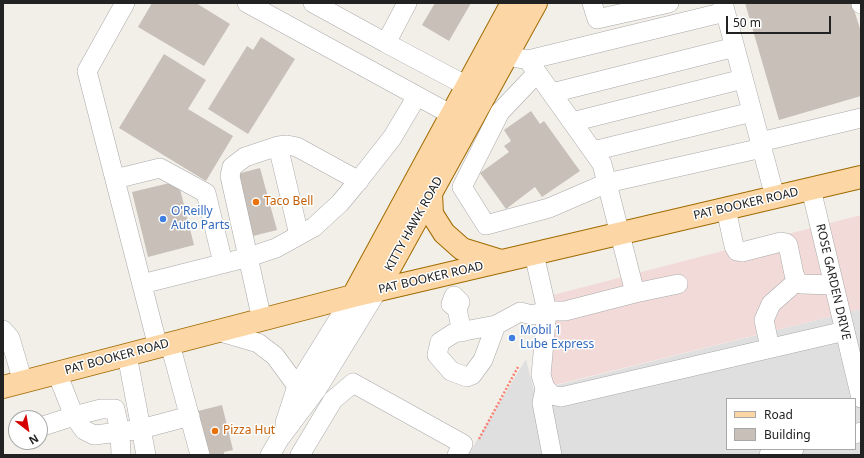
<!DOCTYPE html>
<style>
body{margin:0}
#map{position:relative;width:864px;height:458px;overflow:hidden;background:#f2efe9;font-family:"Noto Sans",sans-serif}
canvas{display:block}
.frame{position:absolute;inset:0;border:4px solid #222;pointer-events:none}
.legend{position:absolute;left:726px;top:398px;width:130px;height:52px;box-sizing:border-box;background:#fff;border:1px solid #a7a7a7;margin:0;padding:5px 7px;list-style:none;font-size:12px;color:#222}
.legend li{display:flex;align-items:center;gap:8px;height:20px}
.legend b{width:20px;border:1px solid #a7a7a7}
.north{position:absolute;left:8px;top:410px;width:40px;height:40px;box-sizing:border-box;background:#fff;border:1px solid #a7a7a7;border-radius:50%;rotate:149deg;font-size:11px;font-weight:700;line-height:16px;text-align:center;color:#222}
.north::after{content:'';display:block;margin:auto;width:14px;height:18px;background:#d40000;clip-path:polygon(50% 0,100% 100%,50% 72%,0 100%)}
.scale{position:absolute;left:726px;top:16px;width:105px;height:18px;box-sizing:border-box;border:2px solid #222;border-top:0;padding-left:5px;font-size:12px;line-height:14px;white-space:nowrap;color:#222;-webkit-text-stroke:3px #fff;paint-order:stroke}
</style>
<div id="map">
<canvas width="864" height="458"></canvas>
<div class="frame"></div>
<ul class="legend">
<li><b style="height:5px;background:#fcd6a4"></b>Road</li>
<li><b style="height:11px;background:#c7bfb8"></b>Building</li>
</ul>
<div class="north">N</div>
<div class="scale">50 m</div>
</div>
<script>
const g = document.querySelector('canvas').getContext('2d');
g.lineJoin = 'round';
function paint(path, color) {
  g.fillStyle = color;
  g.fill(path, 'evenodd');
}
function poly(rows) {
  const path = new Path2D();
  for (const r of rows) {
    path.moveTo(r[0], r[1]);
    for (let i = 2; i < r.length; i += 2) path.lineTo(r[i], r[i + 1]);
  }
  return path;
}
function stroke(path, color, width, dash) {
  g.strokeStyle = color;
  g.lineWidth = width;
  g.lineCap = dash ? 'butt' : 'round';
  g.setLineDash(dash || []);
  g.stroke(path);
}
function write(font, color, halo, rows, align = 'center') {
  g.font = font + ' "Noto Sans",sans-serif';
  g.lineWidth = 3;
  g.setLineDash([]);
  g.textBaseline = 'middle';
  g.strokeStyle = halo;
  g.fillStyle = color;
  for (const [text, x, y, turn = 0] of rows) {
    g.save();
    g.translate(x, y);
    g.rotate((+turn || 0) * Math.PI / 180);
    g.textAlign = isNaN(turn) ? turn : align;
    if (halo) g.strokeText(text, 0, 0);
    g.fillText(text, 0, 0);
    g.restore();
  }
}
paint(poly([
 [861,309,861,455,468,455,526,359,534,391],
 [727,399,855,399,855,449,727,449]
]), '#e0dfdf');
paint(poly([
 [861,215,861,309,551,386,549,296]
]), '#f2dad9');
paint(poly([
 [152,3,196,3,230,24,204,66,138,27],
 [435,3,471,3,449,41,422,25],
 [745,3,852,3,861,32,861,96,779,120],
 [261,37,295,59,248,134,208,109,247,46,253,50],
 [164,54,206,80,188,109,233,136,206,181,119,128],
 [531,111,540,124,544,121,580,171,542,197,535,187,506,209,480,173,509,152,504,146,511,141,504,130],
 [260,168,277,230,253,236,237,174],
 [178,181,194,245,148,257,132,192],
 [222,405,233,450,224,452,224,455,208,455,198,411]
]), '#c7bfb8');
const minor = poly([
 [125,3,87,71,158,347],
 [247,3,452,115],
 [313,3,386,43,407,3],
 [592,3,597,19,669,3],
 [723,3,775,197],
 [861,3,861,4],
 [386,43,467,86],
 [507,56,528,60,602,164,635,293,565,311,547,311,534,254],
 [528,60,725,12],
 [537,73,500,112,462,187,486,225,549,208,607,183,762,148],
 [552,93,735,47],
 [572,122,743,79],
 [760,142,861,118],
 [278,146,299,235],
 [593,151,752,112],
 [115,179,160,168,206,193,223,263],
 [811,189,861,398],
 [726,209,734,246,737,251,742,252,781,242,786,243,788,245,794,274,797,281,801,284,834,285],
 [142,284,249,257,276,248,314,227,340,203,355,185,392,138,417,96],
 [635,293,678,284],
 [457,309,451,304,454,296,460,302,457,309,462,332],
 [262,320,230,176,232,167,245,157,278,146,287,145,297,147,359,181],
 [496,325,483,360,472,375,467,377,451,371,437,355,440,342,454,333,496,325,520,312,532,315,547,311,541,375,545,388,552,395,561,397,845,331],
 [3,330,10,338,23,382],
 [217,331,258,343,275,356,297,386],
 [170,344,200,455],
 [770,348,764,320,771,304,797,281],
 [127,355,146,455],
 [545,388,542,403,552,455],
 [285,423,297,386,353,296],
 [40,427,74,416,57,373],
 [855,434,861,432],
 [121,455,120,432,94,435,84,430,74,416,101,409,115,409,120,432,141,429,190,416],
 [270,455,280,438,317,389,377,291],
 [300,455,333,400,353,383,463,444,457,455],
 [769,455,794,449]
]);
const major = poly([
 [431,193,432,214,444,233,462,249,501,261],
 [377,291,536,3],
 [353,296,512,3],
 [3,387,353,296,861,177]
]);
stroke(minor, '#a9a9a9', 20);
stroke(major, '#a06b00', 24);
stroke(poly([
 [479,439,518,367]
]), '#fa8072', 2.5, [2, 2]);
stroke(minor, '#fff', 19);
stroke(major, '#fcd6a4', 22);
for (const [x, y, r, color] of [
 [256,202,4,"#e8710a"],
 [163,219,4,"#3f7fe0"],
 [512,338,4,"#3f7fe0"],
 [215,431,4,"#e8710a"]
]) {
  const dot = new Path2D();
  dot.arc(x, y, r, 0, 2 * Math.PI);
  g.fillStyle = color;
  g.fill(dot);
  stroke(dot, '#fff', 1.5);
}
write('12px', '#c56008', '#fff', [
 ["Taco Bell",264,202],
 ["Pizza Hut",223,431]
], 'left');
write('12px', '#222', '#fff', [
 ["PAT BOOKER ROAD",746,204,-13],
 ["KITTY HAWK ROAD",414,224,-61],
 ["PAT BOOKER ROAD",431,278,-13],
 ["ROSE GARDEN DRIVE",833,282,77],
 ["PAT BOOKER ROAD",117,357,-15]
]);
write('12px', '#366cbe', '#fff', [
 ["O'Reilly",171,212],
 ["Auto Parts",171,226],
 ["Mobil 1",520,331],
 ["Lube Express",520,345]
], 'left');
</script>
